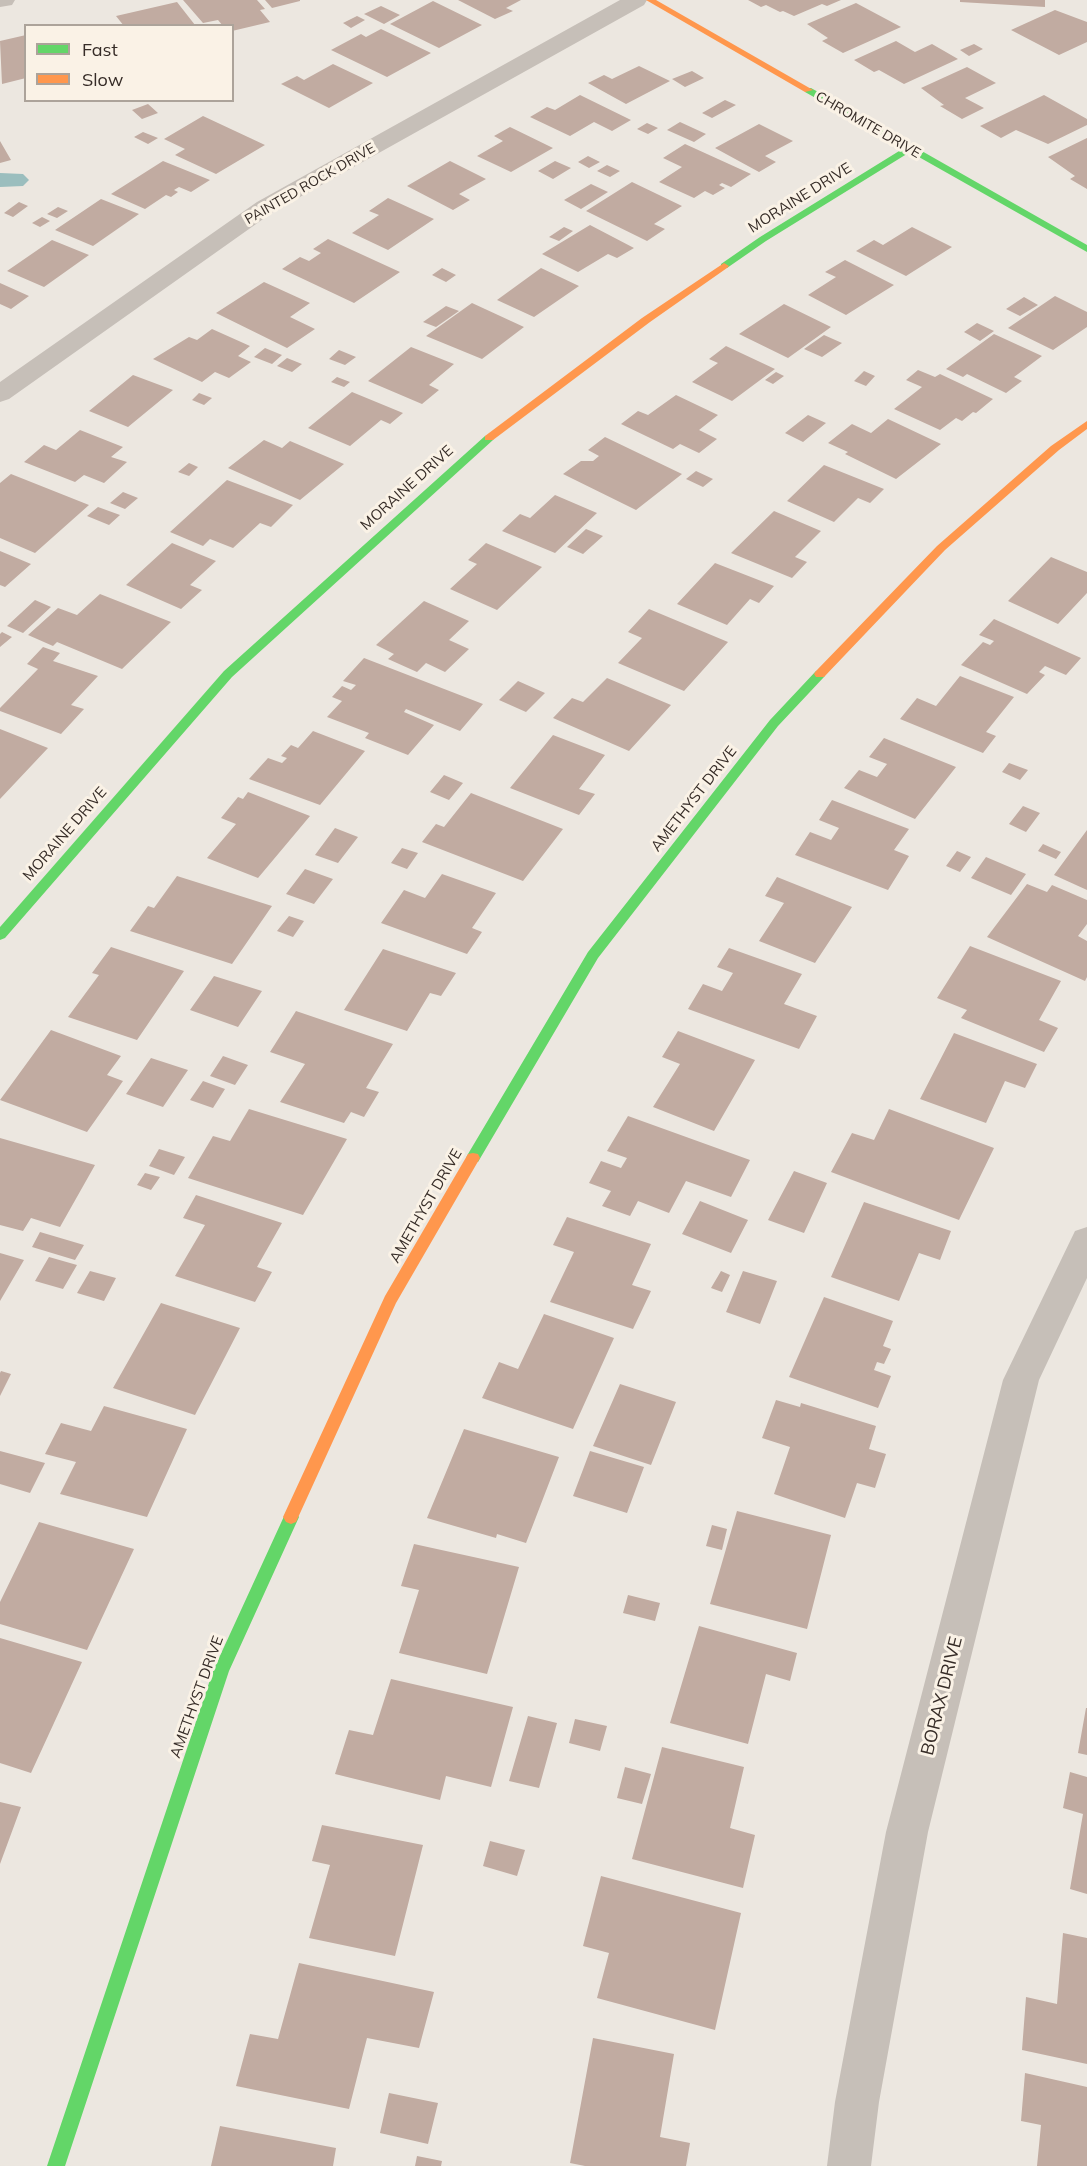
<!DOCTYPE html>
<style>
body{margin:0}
#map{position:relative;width:1087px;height:2166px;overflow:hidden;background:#ece7e0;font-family:Mulish,sans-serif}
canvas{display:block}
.legend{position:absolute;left:24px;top:24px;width:210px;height:78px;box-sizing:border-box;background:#faf2e6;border:2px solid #aca39a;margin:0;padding:8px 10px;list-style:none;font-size:18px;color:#362c27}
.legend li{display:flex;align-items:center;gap:12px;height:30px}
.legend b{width:30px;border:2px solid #aca39a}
</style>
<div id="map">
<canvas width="1087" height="2166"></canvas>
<ul class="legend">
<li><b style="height:8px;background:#63d668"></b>Fast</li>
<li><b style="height:8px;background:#ff974d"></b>Slow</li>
</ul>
</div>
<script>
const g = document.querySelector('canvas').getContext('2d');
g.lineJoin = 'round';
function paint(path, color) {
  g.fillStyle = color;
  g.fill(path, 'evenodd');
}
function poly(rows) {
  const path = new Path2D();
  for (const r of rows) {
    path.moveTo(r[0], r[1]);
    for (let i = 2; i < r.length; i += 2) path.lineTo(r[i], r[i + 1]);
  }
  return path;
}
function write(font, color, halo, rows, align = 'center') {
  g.font = font + ' Mulish,sans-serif';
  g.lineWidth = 6;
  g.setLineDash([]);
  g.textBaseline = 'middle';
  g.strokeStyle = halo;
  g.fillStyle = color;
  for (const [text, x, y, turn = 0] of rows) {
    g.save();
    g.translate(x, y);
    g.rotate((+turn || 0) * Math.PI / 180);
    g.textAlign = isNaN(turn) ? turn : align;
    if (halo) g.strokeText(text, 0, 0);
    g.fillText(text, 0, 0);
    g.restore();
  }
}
paint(poly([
 [0,173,23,174,29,180,23,186,0,187]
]), '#9bbebe');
paint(poly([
 [183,0,257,0,265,9,260,10,270,22,232,31,232,26,223,26,218,20,203,23],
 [265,0,300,0,300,1,272,8],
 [458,0,521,0,506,8,513,11,495,19],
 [748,0,841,0,827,6,822,4,794,16,783,11,780,12,766,5,761,7],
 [960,0,1045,0,1045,7,960,2],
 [433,1,482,25,439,48,390,24],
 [177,2,195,25,124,26,116,16],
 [856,3,901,27,843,53,822,41,828,38,807,24],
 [381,6,400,15,384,24,364,14],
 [1055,10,1087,22,1087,42,1059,55,1011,30],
 [357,16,365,20,351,28,343,23],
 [381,29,431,53,387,77,331,50,361,34,366,37],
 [26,35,26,78,2,84,0,41],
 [896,41,915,52,932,44,958,59,904,84,879,70,874,72,854,60],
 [974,44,983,49,969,56,960,50],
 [333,64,373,83,329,108,281,84,297,76,304,80],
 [639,66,670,81,626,104,588,83,604,75,612,79],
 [967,67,996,83,965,98,984,108,962,119,940,106,944,105,921,88],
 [692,71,704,78,685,87,672,79],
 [580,95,631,120,612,131,594,122,570,136,530,117,547,107,555,110],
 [1044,95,1087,119,1087,125,1048,144,1016,130,1001,138,980,126],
 [725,100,736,105,712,118,702,113],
 [148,104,158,113,142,119,132,110],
 [203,116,265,145,216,174,175,155,185,149,164,139],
 [680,122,706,134,694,142,667,130],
 [647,123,658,128,648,134,637,129],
 [759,124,793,141,765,156,776,162,759,172,715,148],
 [510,127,553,148,511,172,477,156,503,141,494,136],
 [143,132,158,138,148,144,134,137],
 [1087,138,1087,189,1070,179,1075,176,1048,157],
 [0,141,11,160,0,163],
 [685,144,751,174,731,187,722,183,719,185,725,188,713,195,705,191,694,198,659,182,682,167,663,158],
 [588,156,600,162,589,168,578,162],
 [163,161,210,180,191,192,179,187,174,190,178,192,171,197,166,195,145,209,111,194],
 [450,161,486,179,459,194,470,200,453,210,407,186],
 [555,161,571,168,553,179,538,171],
 [607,165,620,171,610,177,597,171],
 [632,182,682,206,654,224,665,229,647,241,586,211],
 [591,184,608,192,581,209,564,200],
 [388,198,434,219,388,250,352,233,379,215,369,211],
 [101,199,139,214,93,246,55,230],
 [19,202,28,206,13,217,4,213],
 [58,207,68,211,57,218,47,214],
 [42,217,50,221,40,227,32,223],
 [590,225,634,248,617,258,608,254,578,272,542,254],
 [564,227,573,231,559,241,549,237],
 [912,227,952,247,906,276,856,251,874,240,883,245],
 [328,239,400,272,354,303,282,269,300,257,309,261,321,253,313,249],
 [52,240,89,255,44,287,7,271],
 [845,260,894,285,846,315,808,295,836,277,825,272],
 [442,268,456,275,446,282,432,275],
 [541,268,579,286,534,317,497,300],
 [264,282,310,303,290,317,315,329,287,348,216,313],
 [0,283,29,296,11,309,0,304],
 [1055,296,1087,312,1087,327,1053,350,1008,328],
 [1024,297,1038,305,1020,316,1006,309],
 [472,303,524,327,482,359,426,336],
 [784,304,831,327,788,358,739,334],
 [446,306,459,311,436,327,423,322],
 [977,323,994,331,980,341,964,332],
 [212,329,250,346,238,356,251,362,229,378,215,372,202,382,153,359,189,337,197,340],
 [994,334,1042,356,1014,377,1022,381,1006,393,967,374,963,377,946,369],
 [824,335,842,343,822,357,804,349],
 [726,346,775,369,732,401,692,382,718,363,709,359],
 [411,347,454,364,429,385,439,390,422,404,368,381],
 [265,348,282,355,272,364,254,357],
 [339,350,356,357,345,365,329,359],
 [287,358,302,364,292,372,277,366],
 [918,370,935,377,940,374,993,399,976,413,973,412,962,421,956,418,940,430,894,409,922,387,906,380],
 [864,371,875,376,866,386,854,381],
 [776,372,784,376,773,384,765,380],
 [133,375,173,390,128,427,89,411],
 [337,377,350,382,344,387,331,382],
 [352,392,403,413,390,424,381,420,350,446,308,428],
 [199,393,212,398,204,405,192,400],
 [676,395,718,415,699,430,717,439,699,453,680,444,673,449,621,424,638,411,648,415],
 [808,415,826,423,803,442,785,433],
 [888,419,941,444,896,479,845,454,848,452,828,443,852,424,871,433],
 [80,430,123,447,111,457,127,462,104,483,84,475,75,482,24,462,44,445,56,450],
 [605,437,682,474,636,510,563,474,581,461,593,461,599,456,588,450],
 [264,440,282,448,290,441,344,464,300,500,228,468],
 [189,463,198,467,189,476,178,472],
 [824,465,884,489,870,503,858,498,834,522,787,501],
 [696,471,713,479,703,487,686,479],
 [11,474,89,505,35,553,0,538,0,483],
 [227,480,293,505,271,527,260,523,233,548,210,539,203,546,170,532],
 [123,492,138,498,125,509,110,503],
 [555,495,597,513,555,553,502,531,520,514,530,518],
 [98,507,120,515,109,525,87,516],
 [774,511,821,531,795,557,807,562,792,578,731,553],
 [586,529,603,536,583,554,567,547],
 [172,543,216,561,190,585,202,590,181,609,126,585],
 [486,543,542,567,497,610,450,589,477,564,468,560],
 [0,551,31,564,5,587,0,585],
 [1051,557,1087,572,1087,593,1058,624,1008,601],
 [715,563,774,586,759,603,750,599,727,625,677,604],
 [100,594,171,622,122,669,57,642,53,646,28,635,58,608,77,615],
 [35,600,51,607,23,633,7,626],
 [424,601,469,621,449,640,469,649,445,672,426,663,417,672,388,659,394,654,376,645],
 [649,609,728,642,684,691,618,663,642,638,628,632],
 [994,619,1081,658,1066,675,1045,666,1039,672,1045,675,1027,694,961,665,983,642,990,645,994,641,979,635],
 [2,632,12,637,0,647,0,634],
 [43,647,60,653,53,661,98,676,71,705,84,709,61,734,0,711,0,708,38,669,27,664],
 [364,658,483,704,460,731,406,709,404,712,434,725,408,755,365,738,369,733,327,717,342,701,332,697,342,686,351,690,356,685,343,681],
 [960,676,1014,697,986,732,996,736,983,753,900,719,917,698,936,706],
 [607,678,671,705,629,751,553,718,572,698,583,702],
 [518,681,545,693,526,712,499,700],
 [0,729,48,748,0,799],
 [313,731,365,751,320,805,249,779,268,758,282,763,287,758,281,756,291,745,298,748],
 [553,735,605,755,579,789,595,794,579,815,510,788],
 [884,738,956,767,915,819,844,788,859,770,877,777,887,764,869,757],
 [1009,763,1028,770,1020,780,1002,772],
 [444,775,463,783,449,800,430,792],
 [248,792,310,816,258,878,207,858,236,824,221,818,238,797,243,799],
 [471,793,563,829,523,881,422,842,436,824,444,827],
 [832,800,909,829,894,850,909,856,888,890,795,855,810,832,831,840,839,828,819,820],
 [1023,806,1040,813,1026,832,1009,824],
 [335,828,358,837,338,863,315,855],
 [1087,830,1087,890,1054,875],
 [1043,844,1061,852,1056,859,1038,851],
 [402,848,418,853,407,869,391,863],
 [957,851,971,857,960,872,946,866],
 [986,857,1026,874,1011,895,971,878],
 [305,869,333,879,314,904,286,894],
 [442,874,496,893,472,928,482,932,467,954,381,923,404,890,425,898],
 [177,876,272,906,232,964,130,931,148,906,154,908],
 [777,877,852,907,815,963,759,941,784,903,765,896],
 [1027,884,1047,892,1052,885,1087,900,1087,924,1078,936,1087,941,1087,977,1085,981,987,937],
 [289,916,304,921,293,937,277,931],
 [970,946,1061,981,1039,1020,1058,1028,1044,1052,961,1018,967,1010,937,998],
 [111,947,184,971,137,1040,68,1017,99,975,92,973],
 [729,948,802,974,784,1004,817,1016,799,1049,688,1009,703,984,722,991,733,973,717,967],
 [383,949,456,973,441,996,430,993,407,1031,344,1010],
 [214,976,262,991,238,1027,190,1010],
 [296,1011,393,1044,366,1088,379,1092,364,1117,351,1112,344,1123,280,1102,305,1064,270,1052],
 [51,1030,121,1056,107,1075,123,1081,87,1132,0,1100],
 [678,1031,755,1060,714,1131,653,1107,680,1064,662,1057],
 [954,1033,1037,1064,1025,1088,1005,1081,986,1123,920,1099],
 [223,1056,248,1065,235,1085,210,1076],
 [151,1058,188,1070,163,1107,126,1094],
 [203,1081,225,1089,213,1108,190,1100],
 [249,1109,347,1139,303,1215,188,1178,213,1136,230,1141],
 [889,1109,994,1148,959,1220,831,1172,852,1133,874,1140],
 [628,1116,750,1160,731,1197,686,1181,669,1213,638,1201,630,1216,602,1206,611,1191,589,1183,601,1161,621,1168,627,1158,607,1151],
 [0,1138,95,1165,60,1227,31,1218,23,1231,0,1225],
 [159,1149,185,1157,174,1175,149,1166],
 [794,1171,827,1183,804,1233,768,1220],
 [145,1173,160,1177,151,1190,137,1185],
 [196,1195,282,1223,257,1267,272,1272,255,1302,175,1276,205,1225,183,1218],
 [700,1201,748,1220,731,1253,682,1234],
 [864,1202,951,1231,940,1260,919,1253,899,1301,831,1277],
 [567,1217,651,1244,632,1285,651,1291,633,1329,550,1302,574,1252,553,1245],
 [40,1232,84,1245,75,1260,32,1247],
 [0,1253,24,1260,0,1301],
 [49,1257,77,1265,63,1289,35,1281],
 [90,1271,116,1278,104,1301,77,1293],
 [721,1271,730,1275,722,1292,711,1288],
 [743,1271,777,1281,760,1324,726,1312],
 [824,1297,893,1321,883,1346,891,1349,884,1364,877,1362,874,1370,891,1376,878,1408,789,1377],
 [161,1303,240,1328,195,1415,113,1388],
 [544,1314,614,1338,573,1429,482,1398,499,1362,518,1369],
 [1,1371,11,1374,0,1396,0,1373],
 [620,1384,676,1402,651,1465,593,1446],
 [776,1400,800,1407,801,1403,876,1426,869,1449,886,1454,875,1488,857,1483,845,1518,774,1494,790,1447,762,1438],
 [104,1406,187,1429,147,1517,60,1494,76,1462,45,1454,61,1423,91,1431],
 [464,1429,559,1457,526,1543,497,1534,496,1538,427,1518],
 [0,1451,45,1463,30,1493,0,1484],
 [590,1451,644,1467,627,1513,573,1496],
 [737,1511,831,1535,807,1629,710,1604],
 [39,1522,134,1549,87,1650,0,1624,0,1602],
 [712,1525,727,1529,722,1550,706,1546],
 [414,1544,519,1567,487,1674,399,1653,419,1590,401,1586],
 [628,1595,660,1603,655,1621,623,1613],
 [699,1626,797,1653,790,1681,766,1674,748,1744,670,1723],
 [0,1638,82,1662,31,1773,0,1763],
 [391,1679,513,1707,491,1787,446,1776,440,1800,335,1774,349,1730,373,1735],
 [1086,1708,1087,1708,1087,1755,1078,1753],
 [528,1716,557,1723,539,1788,509,1781],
 [575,1719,607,1726,600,1751,569,1743],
 [662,1747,744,1767,730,1828,755,1835,743,1888,632,1859],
 [625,1767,651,1774,642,1804,617,1798],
 [1070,1772,1087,1777,1087,1894,1070,1889,1083,1814,1063,1808],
 [0,1802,21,1807,0,1864],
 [322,1825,423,1845,395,1956,309,1938,330,1865,312,1861],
 [490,1841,525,1850,517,1876,483,1866],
 [601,1876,741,1913,715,2030,597,1998,609,1953,583,1946],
 [1063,1933,1087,1938,1087,2064,1022,2050,1026,1997,1057,2004],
 [299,1963,434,1992,419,2048,367,2038,349,2109,236,2086,250,2034,278,2039],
 [593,2038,674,2054,660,2137,690,2143,686,2166,585,2166,570,2163],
 [1025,2073,1087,2087,1087,2166,1037,2166,1041,2125,1021,2121],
 [389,2093,438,2103,428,2144,380,2133],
 [220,2126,336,2148,333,2166,211,2166],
 [417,2156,442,2161,441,2166,415,2166]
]), '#c1aba1');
paint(poly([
 [0,0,15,0,12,5,0,7,0,0],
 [620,0,647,0,644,5,273,212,9,399,0,402,0,382,257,202,620,0],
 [1087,1227,1087,1278,1039,1380,928,1832,879,2102,871,2166,827,2166,835,2102,886,1832,1003,1380,1075,1231,1087,1227]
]), '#c6bfb8');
paint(poly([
 [805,88,811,88,1087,245,1087,252,910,152,766,241,727,268,721,268,721,264,760,237,904,148,805,92,805,88],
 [489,435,494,438,493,440,232,677,5,938,0,940,0,927,224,671,485,436,489,435],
 [820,670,826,674,824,677,778,726,598,958,478,1162,468,1162,466,1158,468,1154,588,952,770,720,816,671,820,670],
 [291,1510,296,1512,299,1517,229,1671,65,2166,47,2166,213,1671,286,1512,291,1510]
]), '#63d668');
paint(poly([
 [646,0,656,0,813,90,805,92,646,0],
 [724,263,729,266,727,268,650,322,493,440,485,440,485,436,642,318,724,263],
 [1087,421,1087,429,1059,450,945,550,824,677,816,677,814,674,816,671,937,546,1051,446,1087,421],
 [473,1153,478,1154,480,1158,396,1303,296,1522,291,1524,286,1522,283,1517,385,1296,468,1154,473,1153]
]), '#ff974d');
write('14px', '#362c27', '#faf2e6', [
 ["CHROMITE DRIVE",868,125,30],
 ["PAINTED ROCK DRIVE",310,184,-30]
]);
write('15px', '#362c27', '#faf2e6', [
 ["MORAINE DRIVE",800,198,-32],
 ["MORAINE DRIVE",407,488,-42],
 ["AMETHYST DRIVE",694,799,-52],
 ["MORAINE DRIVE",65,834,-49],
 ["AMETHYST DRIVE",426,1206,-60],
 ["AMETHYST DRIVE",197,1697,-70]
]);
write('18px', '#362c27', '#faf2e6', [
 ["BORAX DRIVE",942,1696,-76]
]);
</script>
